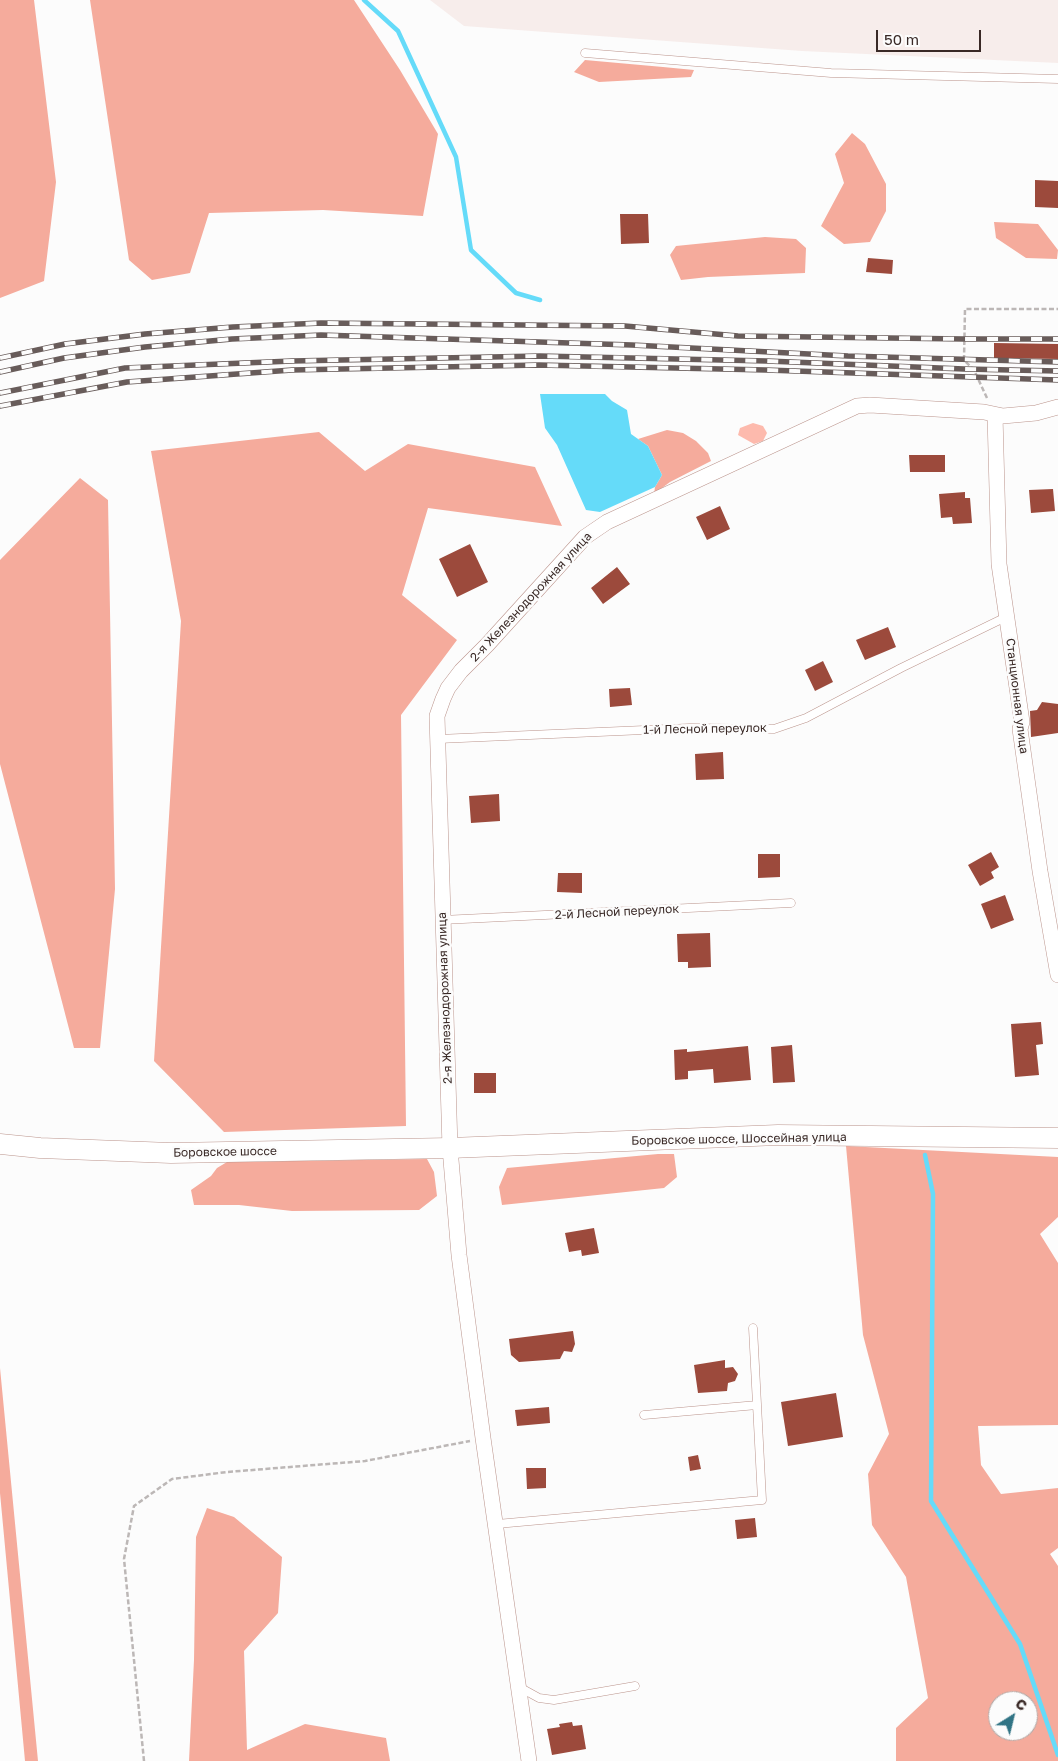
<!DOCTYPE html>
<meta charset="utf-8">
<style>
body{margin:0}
#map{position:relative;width:1058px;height:1761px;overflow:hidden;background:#fcfcfc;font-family:"Golos Text",sans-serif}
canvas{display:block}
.north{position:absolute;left:988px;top:1691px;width:50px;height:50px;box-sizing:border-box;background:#fcfcfc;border:1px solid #aea8a6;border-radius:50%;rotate:36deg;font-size:14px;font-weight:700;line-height:20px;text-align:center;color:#392926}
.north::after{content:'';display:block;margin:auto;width:18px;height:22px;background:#317485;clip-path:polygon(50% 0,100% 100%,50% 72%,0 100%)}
.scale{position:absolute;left:876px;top:30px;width:105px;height:22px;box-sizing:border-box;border:2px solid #392926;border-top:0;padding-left:6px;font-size:15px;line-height:18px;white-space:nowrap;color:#392926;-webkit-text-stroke:4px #fcfcfc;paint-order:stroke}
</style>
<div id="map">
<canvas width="1058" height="1761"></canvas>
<div class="north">С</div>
<div class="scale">50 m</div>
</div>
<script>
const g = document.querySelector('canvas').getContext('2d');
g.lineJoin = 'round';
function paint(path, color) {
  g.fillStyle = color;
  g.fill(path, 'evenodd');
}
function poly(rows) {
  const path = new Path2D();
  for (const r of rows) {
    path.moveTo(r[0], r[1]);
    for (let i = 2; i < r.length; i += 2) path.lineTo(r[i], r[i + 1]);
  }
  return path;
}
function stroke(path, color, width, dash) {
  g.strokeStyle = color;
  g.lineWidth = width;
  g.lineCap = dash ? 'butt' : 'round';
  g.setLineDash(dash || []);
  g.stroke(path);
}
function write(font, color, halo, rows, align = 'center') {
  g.font = font + ' "Golos Text",sans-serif';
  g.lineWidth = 5;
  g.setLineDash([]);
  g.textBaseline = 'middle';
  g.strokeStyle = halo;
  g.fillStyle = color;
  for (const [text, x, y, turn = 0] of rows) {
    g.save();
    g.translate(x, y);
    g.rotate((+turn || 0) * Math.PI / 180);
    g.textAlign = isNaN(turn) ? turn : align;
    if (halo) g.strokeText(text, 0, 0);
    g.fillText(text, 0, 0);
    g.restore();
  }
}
paint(poly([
 [430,0,1058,0,1058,63,802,51,464,26]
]), '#f7edeb');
paint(poly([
 [753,423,763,426,767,433,763,441,754,444,738,435,740,428]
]), '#fdbaad');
paint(poly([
 [0,0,34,0,56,182,44,281,0,298],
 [90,0,354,0,400,70,438,134,423,216,323,210,209,213,190,273,152,280,129,260],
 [585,60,663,67,694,70,691,77,599,82,574,72],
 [852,133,865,144,886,184,886,211,870,242,844,244,821,226,844,183,835,154],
 [994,222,1038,224,1058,250,1057,259,1026,258,996,238],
 [765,237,796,239,806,248,805,273,708,277,681,280,670,255,676,246],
 [667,430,683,433,696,441,708,453,711,461,670,482,654,494,655,487,662,475,648,446,638,439],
 [319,432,365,471,408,444,535,467,562,526,428,508,402,595,457,640,401,715,406,1126,224,1132,154,1061,181,621,151,451],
 [80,478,108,500,115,889,100,1048,74,1048,0,764,0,560],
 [846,1146,1058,1157,1058,1217,1040,1234,1058,1263,1058,1425,978,1426,981,1465,1001,1494,1058,1488,1058,1548,1050,1554,1058,1566,1058,1761,896,1761,896,1728,928,1698,906,1577,872,1525,868,1474,889,1434,863,1335],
 [998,1701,1028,1701,1028,1731,998,1731],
 [658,1154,674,1154,677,1177,664,1188,502,1205,499,1187,507,1168],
 [427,1159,434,1172,437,1196,419,1210,292,1211,239,1205,194,1205,191,1190,211,1176,217,1168,227,1162],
 [0,1369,0,1368,38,1761,25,1761,0,1493],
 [207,1508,234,1517,282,1557,278,1613,244,1651,247,1750,305,1724,386,1738,390,1761,189,1761,194,1660,196,1537]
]), '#f5ab9c');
paint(poly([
 [540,394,605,394,612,401,627,410,631,434,648,446,662,475,655,487,600,512,586,510,557,445,545,428]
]), '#65dbf9');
stroke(poly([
 [364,0,398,31,456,157,471,250,516,293,540,300],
 [925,1155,933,1194,931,1501,1020,1644,1058,1755]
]), '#65dbf9', 4.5);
paint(poly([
 [1035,180,1058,181,1058,208,1035,207],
 [620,214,648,214,649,243,621,244],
 [868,258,893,260,892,274,866,272],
 [994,343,1058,344,1058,359,994,358],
 [909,455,945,455,945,472,910,472],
 [1053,489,1055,511,1031,513,1029,490],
 [965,492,965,498,970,498,972,523,953,524,952,517,941,518,939,494],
 [720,506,730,529,707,540,696,517],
 [470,544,488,582,457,597,439,559],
 [617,567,630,584,603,604,591,588],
 [888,627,896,647,865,660,856,640],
 [823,661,833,682,815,691,805,670],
 [630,688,632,705,610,707,609,689],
 [1042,702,1058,704,1058,733,1031,737,1030,711,1037,710],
 [723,752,724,779,696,780,695,754],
 [499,794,500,821,471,823,469,796],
 [991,852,999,867,991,872,994,878,980,886,968,865],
 [758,854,780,854,780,877,758,878],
 [558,873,582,873,582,893,557,892],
 [1005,895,1014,920,991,929,981,904],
 [710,933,711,967,688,968,688,962,678,962,677,934],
 [1041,1022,1043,1044,1036,1045,1039,1075,1015,1077,1011,1024],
 [792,1045,795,1082,773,1083,771,1047],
 [748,1046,751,1080,714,1083,713,1069,688,1071,688,1079,675,1080,674,1050,687,1049,687,1052],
 [474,1073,496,1073,496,1093,474,1093],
 [594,1228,599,1253,582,1256,581,1250,569,1252,565,1233],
 [573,1331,575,1344,572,1352,564,1351,560,1359,519,1362,511,1355,509,1339],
 [725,1360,725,1368,733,1367,738,1374,735,1381,728,1383,727,1391,698,1393,694,1365],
 [836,1393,843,1437,788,1446,781,1402],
 [549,1407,550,1423,517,1426,515,1410],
 [698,1455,701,1469,690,1471,688,1457],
 [526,1468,546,1468,546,1488,527,1489],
 [755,1518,757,1537,737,1539,735,1520],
 [572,1722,573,1726,582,1725,586,1749,552,1755,547,1729,560,1727,559,1724]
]), '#9c4a3c');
const service = poly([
 [585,53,831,73,1058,79],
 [438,739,690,728,774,729,806,718,901,668,1006,617],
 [442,920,791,903],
 [644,1415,757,1405],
 [497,1524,762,1500,753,1328],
 [519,1687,539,1698,554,1700,635,1686]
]);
const minor = poly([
 [995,415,999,564,1022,722,1020,729,1040,871,1058,975],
 [529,1761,483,1438,459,1255,450,1148,437,716,443,699,448,688,461,671,487,645,585,537,607,522,857,406,870,405,984,412,1003,416,1036,413,1058,407]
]);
const secondary = poly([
 [0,1144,40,1148,171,1153,450,1148,778,1135,1058,1138]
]);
stroke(service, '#bb948c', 9);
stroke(minor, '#bb948c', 16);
stroke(secondary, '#bb948c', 21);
stroke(poly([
 [987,398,974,370,964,360,965,309,1058,309],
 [144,1761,124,1559,134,1506,172,1479,227,1472,365,1461,470,1441]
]), '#bcb7b6', 2.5, [5, 2.5]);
stroke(service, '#fff', 8);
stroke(minor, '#fff', 15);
stroke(secondary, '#fff', 20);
const rail = poly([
 [0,358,65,344,145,334,233,327,321,323,625,326,738,336,964,339,1058,339],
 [0,372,64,358,145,347,232,339,321,335,632,345,848,356,1058,362],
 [0,393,125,368,292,361,540,356,767,361,964,369,1058,371],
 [0,406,127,382,292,370,539,365,766,370,1058,380]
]);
stroke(rail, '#685c5a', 5.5);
stroke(rail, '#fcfcfc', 4, [11]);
write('12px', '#392926', '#fcfcfc', [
 ["2-я Железнодорожная улица",531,597,-47],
 ["Станционная улица",1017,696,83],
 ["1-й Лесной переулок",705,729,-1],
 ["2-й Лесной переулок",617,912,-3],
 ["2-я Железнодорожная улица",445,998,-92],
 ["Боровское шоссе, Шоссейная улица",739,1139,-1],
 ["Боровское шоссе",225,1152,-1]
]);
</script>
